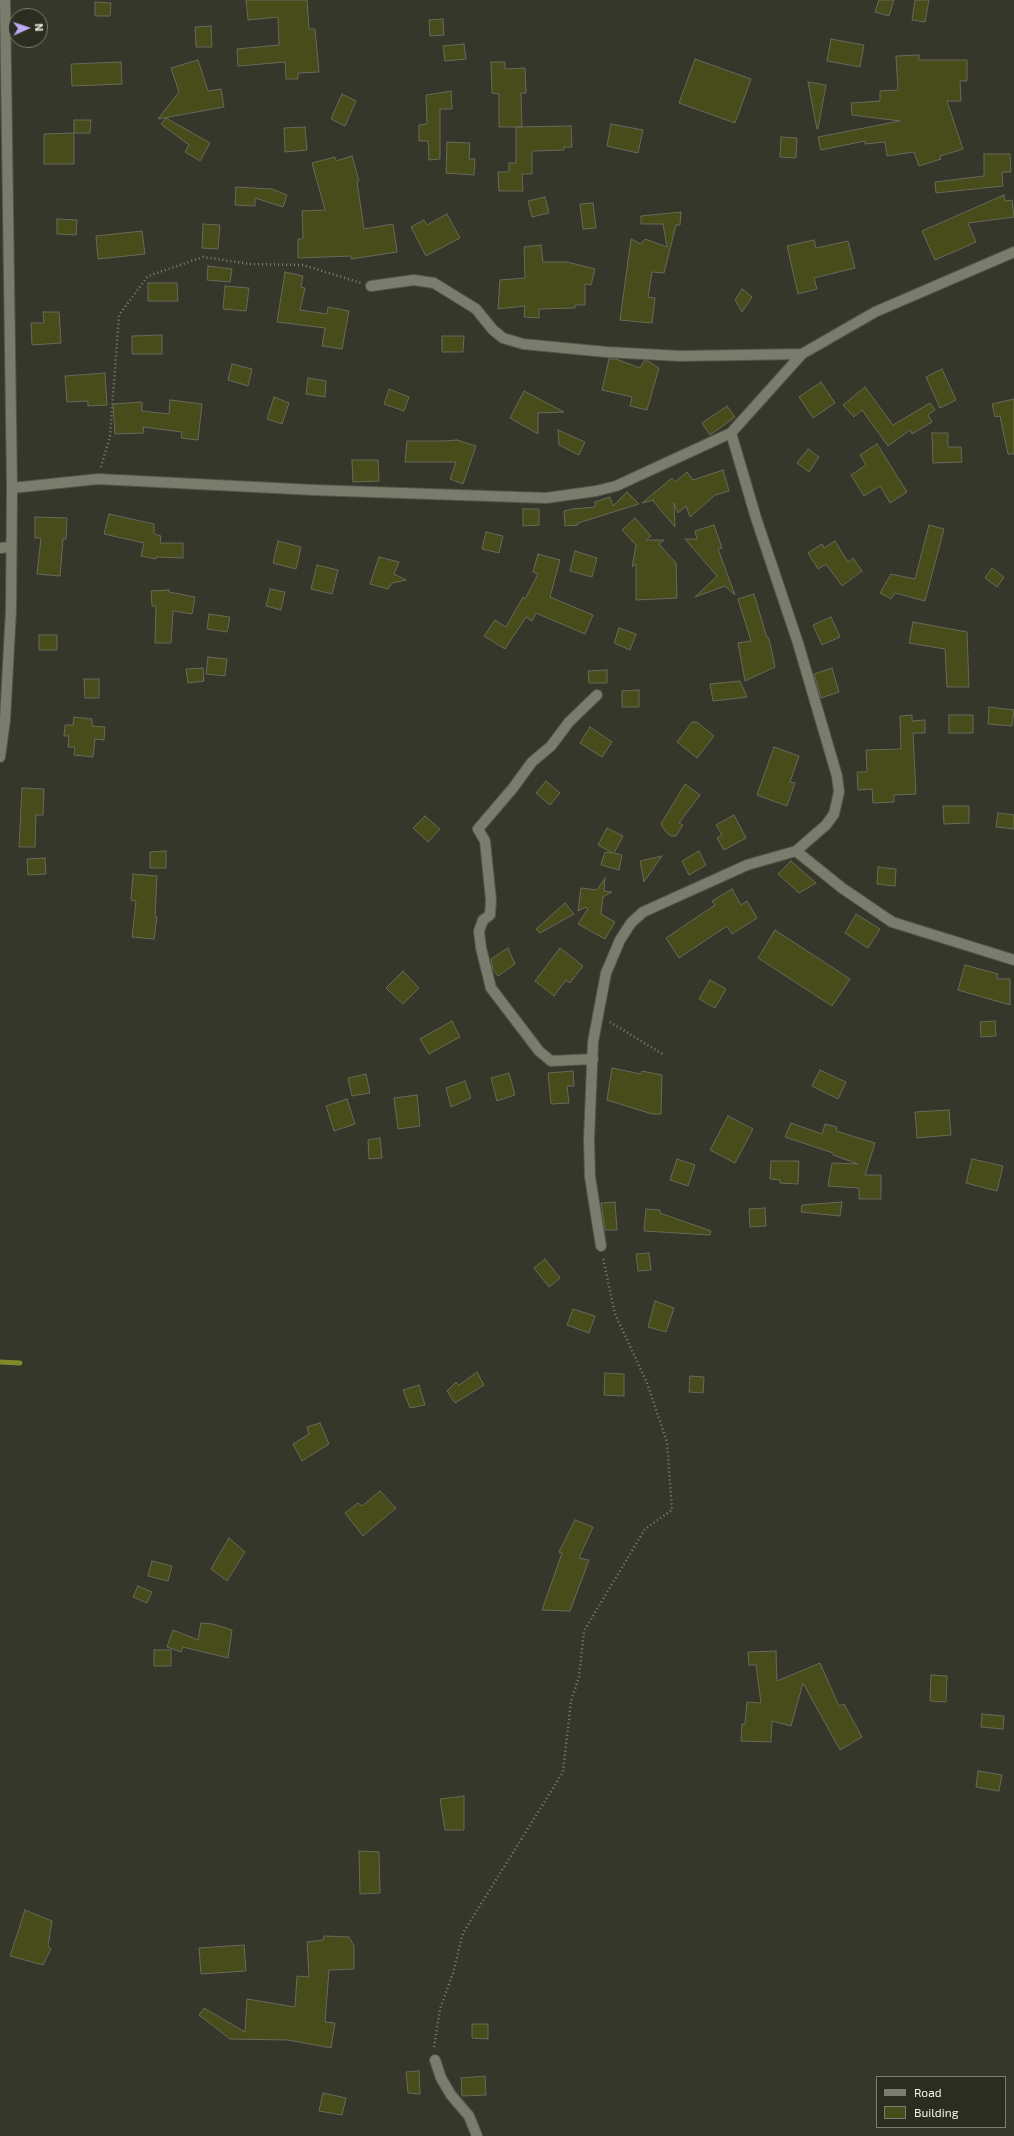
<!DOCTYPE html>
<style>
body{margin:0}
#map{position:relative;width:1014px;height:2136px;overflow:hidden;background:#35372a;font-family:"Exo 2",sans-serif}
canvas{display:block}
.legend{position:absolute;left:876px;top:2076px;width:130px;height:52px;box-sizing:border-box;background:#2b2d20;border:1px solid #7b7d72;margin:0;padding:5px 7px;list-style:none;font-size:12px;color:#f3f4ec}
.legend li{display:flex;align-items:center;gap:8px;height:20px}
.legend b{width:20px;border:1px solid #7b7d72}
.north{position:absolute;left:8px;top:8px;width:40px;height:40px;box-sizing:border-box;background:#2b2d20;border:1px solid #7b7d72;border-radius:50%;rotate:87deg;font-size:11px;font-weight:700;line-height:16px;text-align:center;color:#f3f4ec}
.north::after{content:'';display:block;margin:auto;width:14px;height:18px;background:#bbaaf6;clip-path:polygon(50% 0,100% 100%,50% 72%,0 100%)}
</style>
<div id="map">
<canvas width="1014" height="2136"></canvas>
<ul class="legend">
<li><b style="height:5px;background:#7a7c6e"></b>Road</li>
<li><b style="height:11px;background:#474c1a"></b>Building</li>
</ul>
<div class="north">N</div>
</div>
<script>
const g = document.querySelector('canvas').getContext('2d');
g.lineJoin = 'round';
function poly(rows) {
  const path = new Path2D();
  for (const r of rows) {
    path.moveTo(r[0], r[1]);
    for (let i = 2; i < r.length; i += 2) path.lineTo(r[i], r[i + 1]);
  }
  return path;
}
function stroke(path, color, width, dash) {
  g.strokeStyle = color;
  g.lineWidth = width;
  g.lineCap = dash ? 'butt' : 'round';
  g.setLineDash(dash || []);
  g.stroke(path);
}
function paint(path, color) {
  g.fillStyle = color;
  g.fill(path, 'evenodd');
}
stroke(poly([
 [0,1362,20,1363]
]), '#81892a', 5);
const building = poly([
 [246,0,307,0,309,29,315,29,319,72,298,73,298,79,286,79,285,62,238,66,237,49,279,45,278,17,248,20,246,0],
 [879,0,894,0,889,16,875,12,879,0],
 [915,0,929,0,925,22,912,20,915,0],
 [95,2,111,3,110,16,95,16,95,2],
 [443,19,444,35,430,36,429,20,443,19],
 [211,26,212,47,196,47,195,27,211,26],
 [831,39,864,45,860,67,827,61,831,39],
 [464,44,466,59,445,61,443,46,464,44],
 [919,55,919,60,967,60,967,81,960,81,961,101,947,101,963,149,940,156,941,159,919,166,914,152,887,156,885,142,865,144,865,141,821,150,818,137,900,121,852,115,851,103,880,101,880,91,898,90,896,56,919,55],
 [695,59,751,79,735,123,679,103,695,59],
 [198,60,208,91,221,89,224,107,158,119,179,92,171,68,198,60],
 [121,62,122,84,72,86,71,64,121,62],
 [491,62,505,62,505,69,525,68,526,93,521,93,522,127,499,127,499,94,492,93,491,62],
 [808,82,826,85,818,129,817,129,808,82],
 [451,91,452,109,440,109,440,159,429,160,428,141,419,141,419,125,427,124,426,95,451,91],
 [342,94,356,101,345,126,331,119,342,94],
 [166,118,210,143,200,161,185,152,189,145,161,124,166,118],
 [74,120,91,120,90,133,74,133,74,120],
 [611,124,643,130,638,153,607,146,611,124],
 [571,126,572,147,564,147,564,150,534,151,532,153,532,174,522,174,523,191,499,191,498,172,509,172,509,163,516,163,516,127,571,126],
 [305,127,307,150,285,152,284,128,305,127],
 [74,133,74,164,44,164,44,134,74,133],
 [781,137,797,138,796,158,780,157,781,137],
 [447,142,470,143,469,159,475,159,474,175,446,173,447,142],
 [984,154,1010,154,1011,172,1002,172,1003,186,936,193,935,182,984,176,984,154],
 [352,156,359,181,357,182,364,229,393,224,397,252,351,259,351,256,298,258,298,239,303,239,302,211,325,210,312,163,335,157,336,161,352,156],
 [236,187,272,189,287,195,283,207,255,198,255,206,235,205,236,187],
 [1004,195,1005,201,1012,200,1014,217,968,223,976,242,935,260,922,231,1004,195],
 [545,197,549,213,532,217,528,201,545,197],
 [593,203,596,228,583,229,580,204,593,203],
 [681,212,680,225,676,225,664,273,652,272,648,297,655,298,652,323,620,320,631,239,641,244,645,239,667,247,663,224,641,224,641,216,681,212],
 [447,214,460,238,426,256,411,227,424,220,427,225,447,214],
 [57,219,77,220,76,235,57,234,57,219],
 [203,224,220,225,218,249,202,248,203,224],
 [142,231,145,254,98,259,96,236,142,231],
 [814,240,816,248,848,241,855,268,814,278,817,289,798,294,787,246,814,240],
 [541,245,543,262,567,262,595,269,591,285,585,284,585,305,575,305,575,308,539,309,539,318,524,317,525,306,498,309,500,280,525,278,524,247,541,245],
 [208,266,232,269,230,282,207,280,208,266],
 [285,272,303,276,301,287,305,288,300,310,327,314,328,307,349,311,342,349,322,346,325,328,277,322,285,272],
 [148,283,177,283,178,301,148,301,148,283],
 [225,286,249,288,246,311,223,309,225,286],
 [742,289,752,297,742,312,735,300,742,289],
 [43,312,59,312,61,343,32,345,31,323,44,323,43,312],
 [162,335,162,354,132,354,132,336,162,335],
 [442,336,464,336,463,352,442,352,442,336],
 [609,359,616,359,640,368,644,361,648,361,659,368,647,410,630,406,632,397,602,390,609,359],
 [232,364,252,369,248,386,228,380,232,364],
 [942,369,956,400,940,408,926,377,942,369],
 [105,373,107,405,88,406,88,401,67,402,65,376,105,373],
 [308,378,326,381,325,397,306,394,308,378],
 [821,382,835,403,813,418,799,397,821,382],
 [865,387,893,425,930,403,935,410,928,415,932,422,912,434,910,430,888,446,862,410,854,417,843,405,865,387],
 [389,389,409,397,404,411,384,404,389,389],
 [524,391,564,412,538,413,538,434,510,418,524,391],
 [274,397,289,403,282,424,267,419,274,397],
 [1014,399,1014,454,1008,454,1000,416,995,417,992,404,1014,399],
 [170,400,202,404,198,440,181,438,182,432,143,427,144,433,115,434,113,404,142,402,142,411,169,414,170,400],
 [727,406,735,417,710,435,702,423,727,406],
 [558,430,585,442,579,455,559,445,558,430],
 [932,433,948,433,948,447,961,447,962,462,933,463,932,433],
 [457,440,476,446,463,484,450,479,456,462,405,462,407,441,444,441,457,440],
 [877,444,907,492,890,503,880,486,864,496,851,475,866,465,860,455,877,444],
 [808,449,819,457,809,472,797,463,808,449],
 [352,460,378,460,379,481,353,482,352,460],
 [723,470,729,491,715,495,690,517,686,506,678,513,674,503,675,527,653,501,654,500,642,503,672,478,675,482,687,472,693,480,723,470],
 [627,492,639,504,578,523,578,525,565,526,564,511,573,509,595,507,595,502,610,497,613,506,627,492],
 [523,509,539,509,539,525,523,526,523,509],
 [109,514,154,524,154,534,161,536,160,543,183,543,183,558,156,557,156,559,141,556,144,543,104,534,109,514],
 [35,517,67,518,66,539,63,539,60,576,37,574,41,538,35,538,35,517],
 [635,518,651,536,646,540,664,540,659,544,676,563,677,598,636,600,636,564,632,567,636,545,622,530,635,518],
 [714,525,722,548,718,549,735,595,725,586,695,597,717,576,685,539,697,539,695,531,714,525],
 [929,525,944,529,925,601,895,593,891,599,880,593,891,574,915,579,929,525],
 [486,532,503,536,499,553,482,549,486,532],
 [278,541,301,547,296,569,273,563,278,541],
 [835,541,848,562,853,558,862,571,842,586,826,564,818,569,808,553,822,544,824,548,835,541],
 [575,551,597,558,592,577,570,571,575,551],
 [538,554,560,560,550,597,593,615,585,634,536,613,532,621,526,617,505,649,484,636,495,620,506,627,523,597,525,599,538,574,533,572,538,554],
 [379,557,399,562,394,574,406,580,392,583,388,589,370,584,379,557],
 [317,565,338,570,332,594,311,589,317,565],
 [992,568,1004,577,997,587,985,578,992,568],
 [270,589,285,592,281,610,266,606,270,589],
 [169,590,169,592,195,597,192,614,173,611,171,643,155,643,156,606,152,606,151,591,169,590],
 [754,594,767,638,769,638,775,667,745,681,738,643,751,641,738,599,754,594],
 [209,614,230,617,227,632,207,629,209,614],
 [831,617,840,637,822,645,813,625,831,617],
 [913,622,967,632,969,687,947,687,945,649,909,643,913,622],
 [619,628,636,634,630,650,614,643,619,628],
 [39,635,57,635,57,650,39,650,39,635],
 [208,657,227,659,225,676,206,674,208,657],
 [203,668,204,681,188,683,186,669,203,668],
 [832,668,839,692,821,698,814,674,832,668],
 [607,670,607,683,589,683,588,671,607,670],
 [84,679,99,679,99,698,85,698,84,679],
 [740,681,747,697,713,701,710,684,740,681],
 [639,690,639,707,622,707,622,691,639,690],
 [989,707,1014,710,1012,726,988,724,989,707],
 [912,715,912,721,925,720,925,733,913,733,916,794,894,795,894,802,873,803,872,789,858,790,857,772,867,772,866,750,901,749,900,716,912,715],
 [949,715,973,715,973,733,949,733,949,715],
 [74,717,92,719,92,726,105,727,104,740,95,739,93,757,74,755,75,747,68,747,69,736,64,736,65,725,73,725,74,717],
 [692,722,697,722,714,736,697,758,677,742,692,722],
 [590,727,612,742,602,757,580,743,590,727],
 [774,747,799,756,790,782,795,783,787,806,757,795,774,747],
 [546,781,560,793,550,805,536,793,546,781],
 [685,784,700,795,679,823,683,825,676,836,671,836,666,832,661,824,685,784],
 [22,788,44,789,43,815,36,815,35,847,19,847,22,788],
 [943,806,969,806,969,823,944,824,943,806],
 [998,813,1014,815,1014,829,996,827,998,813],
 [734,815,746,838,724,850,717,838,722,835,716,825,734,815],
 [425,816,440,829,428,842,413,828,425,816],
 [607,828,623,836,614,853,622,855,619,870,601,865,605,852,613,853,598,845,607,828],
 [166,851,166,868,150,868,150,852,166,851],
 [699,851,706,865,689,875,682,861,699,851],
 [662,856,644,882,640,861,662,856],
 [45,858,46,874,28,875,27,859,45,858],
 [791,861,816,883,799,893,778,874,791,861],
 [878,867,896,869,895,886,877,884,878,867],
 [133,874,157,876,155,917,157,917,154,939,132,937,136,901,131,900,133,874],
 [605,878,604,891,612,892,603,897,601,914,615,922,605,939,578,924,588,909,586,907,578,911,581,888,597,890,605,878],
 [732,889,741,905,747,901,757,918,732,934,727,926,679,958,666,938,715,905,712,901,732,889],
 [565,903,574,914,540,933,536,929,565,903],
 [856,914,880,929,868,948,845,933,856,914],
 [775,930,850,979,832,1006,758,958,775,930],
 [508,948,515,964,498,976,493,969,491,959,508,948],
 [560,948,583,966,570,983,566,980,554,996,535,981,560,948],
 [965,965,998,974,997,979,1010,979,1010,1005,958,990,965,965],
 [403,971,419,988,403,1004,386,988,403,971],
 [710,980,726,989,715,1008,699,999,710,980],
 [452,1021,460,1037,429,1054,420,1039,452,1021],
 [995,1021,996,1036,981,1037,980,1022,995,1021],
 [612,1068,641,1074,642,1071,662,1075,661,1114,652,1114,607,1100,612,1068],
 [820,1070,846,1082,838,1099,812,1086,820,1070],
 [573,1071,574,1086,567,1086,569,1103,551,1104,548,1073,573,1071],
 [509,1073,515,1095,497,1101,491,1078,509,1073],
 [366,1074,370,1093,352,1096,348,1078,366,1074],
 [465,1081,471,1098,451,1107,446,1088,465,1081],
 [417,1095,420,1126,398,1129,394,1098,417,1095],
 [347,1099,355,1124,334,1131,326,1106,347,1099],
 [949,1110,951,1135,917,1138,915,1112,949,1110],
 [728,1116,753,1129,735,1163,710,1150,728,1116],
 [791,1123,822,1134,825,1124,837,1127,836,1131,875,1143,865,1175,881,1175,881,1199,859,1199,859,1188,828,1186,832,1163,858,1164,833,1155,833,1153,785,1137,791,1123],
 [380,1138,382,1158,369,1159,368,1140,380,1138],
 [677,1159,695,1165,688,1186,670,1180,677,1159],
 [972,1159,1003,1166,997,1191,966,1183,972,1159],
 [771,1161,799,1161,798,1184,780,1183,780,1180,770,1179,771,1161],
 [615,1202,617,1230,605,1230,601,1203,615,1202],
 [842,1202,840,1216,801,1212,802,1205,842,1202],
 [765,1208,766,1226,750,1227,749,1209,765,1208],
 [646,1209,660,1210,660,1213,711,1231,710,1235,644,1231,646,1209],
 [649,1253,651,1270,638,1271,636,1254,649,1253],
 [545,1259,560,1278,549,1287,534,1268,545,1259],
 [655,1301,674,1308,666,1332,648,1327,655,1301],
 [573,1309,595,1316,589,1333,567,1325,573,1309],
 [477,1372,484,1385,455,1403,447,1391,456,1382,459,1385,477,1372],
 [605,1373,624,1374,624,1396,604,1395,605,1373],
 [690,1376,704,1377,703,1393,689,1392,690,1376],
 [419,1385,425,1405,410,1408,403,1390,419,1385],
 [320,1423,329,1444,302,1461,293,1444,309,1434,307,1427,320,1423],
 [380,1491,396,1508,363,1536,345,1513,358,1503,362,1506,380,1491],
 [575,1520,593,1527,579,1558,589,1560,570,1611,542,1610,562,1553,559,1552,575,1520],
 [229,1538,245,1552,227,1581,211,1569,229,1538],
 [152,1561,172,1566,168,1581,148,1576,152,1561],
 [138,1586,152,1592,147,1603,133,1597,138,1586],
 [201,1623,213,1624,232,1630,228,1658,183,1647,181,1652,167,1647,173,1630,198,1640,201,1623],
 [154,1650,171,1650,171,1666,154,1666,154,1650],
 [776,1651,777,1681,820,1663,839,1706,844,1704,862,1737,840,1750,803,1683,791,1726,772,1721,771,1742,741,1741,742,1724,745,1724,747,1702,761,1703,756,1665,749,1665,748,1652,776,1651],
 [931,1675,947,1676,946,1702,930,1701,931,1675],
 [982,1714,1004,1716,1003,1729,981,1727,982,1714],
 [978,1771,1002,1775,999,1791,976,1787,978,1771],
 [464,1796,464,1830,445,1830,440,1799,464,1796],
 [359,1851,379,1852,380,1893,360,1894,359,1851],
 [25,1910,52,1921,48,1946,51,1949,43,1965,10,1956,25,1910],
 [324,1936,349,1937,354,1946,354,1969,329,1970,325,2022,335,2023,331,2048,288,2040,230,2039,199,2015,204,2008,245,2032,247,1999,295,2007,297,1976,309,1977,307,1942,323,1940,324,1936],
 [244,1945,246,1971,201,1974,199,1948,244,1945],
 [472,2024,488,2024,488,2039,472,2038,472,2024],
 [419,2071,420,2094,408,2093,406,2072,419,2071],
 [485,2076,486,2095,462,2096,461,2078,485,2076],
 [323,2093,346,2098,342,2115,319,2111,323,2093]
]);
paint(building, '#474c1a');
stroke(building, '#67695b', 1);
const minor = poly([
 [371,286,414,280,434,283,476,309,493,330,503,338,523,344,606,352,680,356,802,354],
 [12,488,98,479,314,490,546,498,596,491,616,486,731,433,802,354,875,312,1014,252],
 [0,548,11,547],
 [0,757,5,720,11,610,12,488,5,0],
 [796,851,842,888,892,922,1014,960],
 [593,1059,551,1061,539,1051,491,988,481,948,479,931,483,920,490,915,491,900,485,841,478,829,513,788,532,762,551,746,569,722,597,695],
 [601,1246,590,1177,589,1139,593,1042,606,973,620,940,631,923,643,912,747,865,796,851,826,825,834,814,839,792,837,776,798,643,756,518,731,433],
 [435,2060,441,2078,451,2095,469,2116,477,2136]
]);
stroke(minor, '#55564b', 12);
stroke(poly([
 [101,467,110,436,119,315,148,276,203,257,250,264,303,265,361,283],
 [610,1022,664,1055],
 [434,2047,440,2009,453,1973,463,1933,563,1772,571,1701,579,1677,584,1631,645,1529,672,1510,667,1442,647,1383,615,1314,603,1258]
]), '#7f8176', 2.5, [1, 3]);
stroke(minor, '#7a7c6e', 10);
</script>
